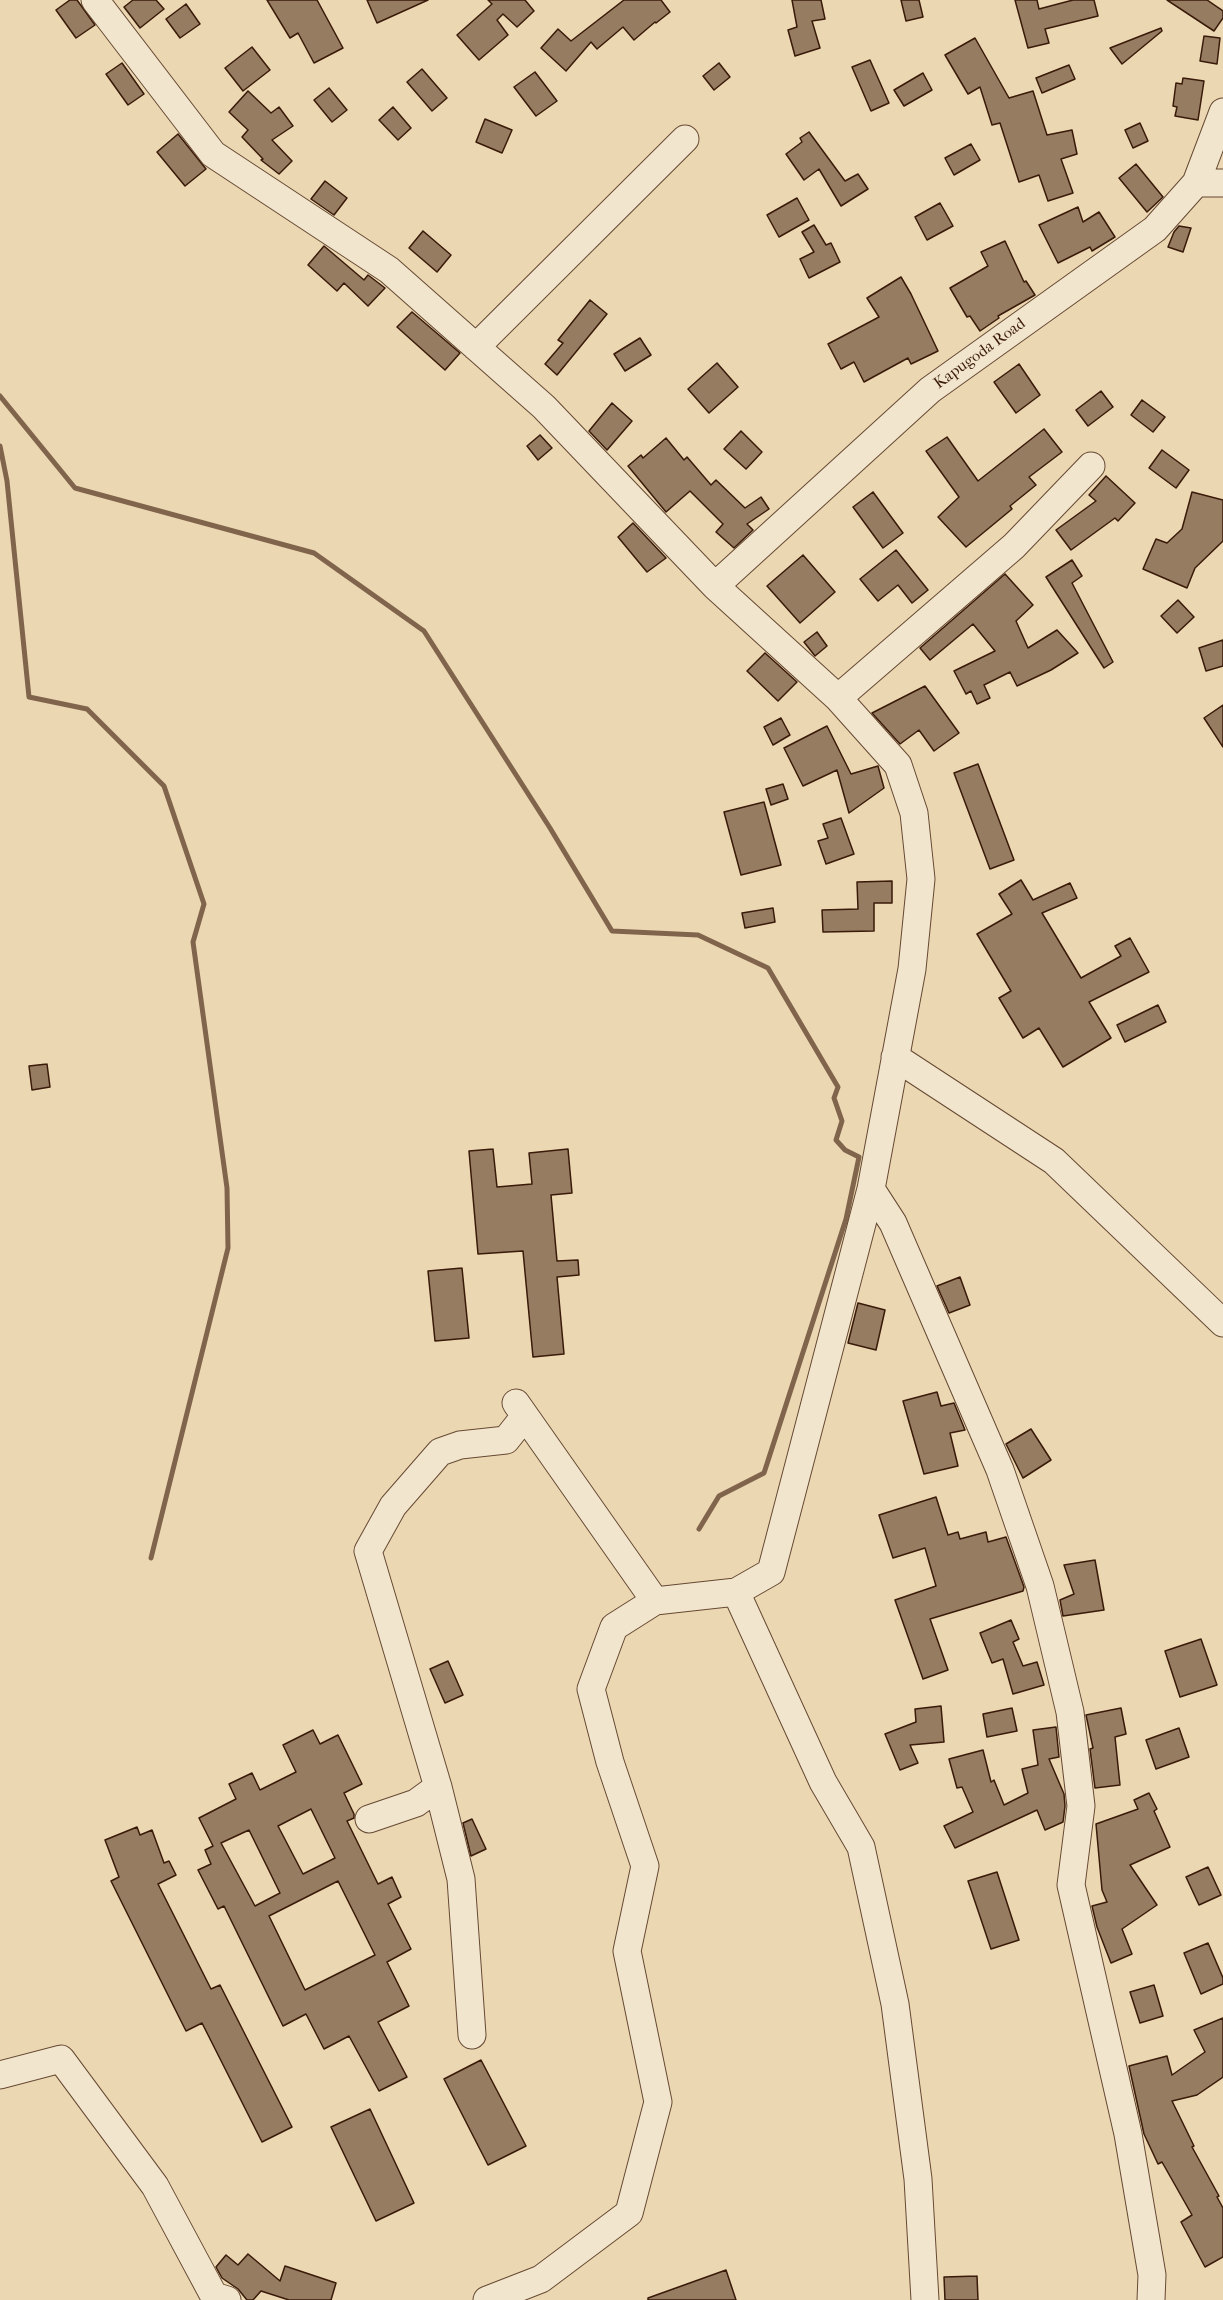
<!DOCTYPE html>
<style>
body{margin:0}
canvas{display:block;background:#ebd7b2}
</style>
<canvas width="1223" height="2300"></canvas>
<script>
const g = document.querySelector('canvas').getContext('2d');
g.lineJoin = 'round';
function poly(rows) {
  const path = new Path2D();
  for (const r of rows) {
    path.moveTo(r[0], r[1]);
    for (let i = 2; i < r.length; i += 2) path.lineTo(r[i], r[i + 1]);
  }
  return path;
}
function stroke(path, color, width, dash) {
  g.strokeStyle = color;
  g.lineWidth = width;
  g.lineCap = dash ? 'butt' : 'round';
  g.setLineDash(dash || []);
  g.stroke(path);
}
function paint(path, color) {
  g.fillStyle = color;
  g.fill(path, 'evenodd');
}
function write(font, color, halo, rows, align = 'center') {
  g.font = font + ' "IM FELL French Canon",serif';
  g.lineWidth = 6;
  g.setLineDash([]);
  g.textBaseline = 'middle';
  g.strokeStyle = halo;
  g.fillStyle = color;
  for (const [text, x, y, turn = 0] of rows) {
    g.save();
    g.translate(x, y);
    g.rotate((+turn || 0) * Math.PI / 180);
    g.textAlign = isNaN(turn) ? turn : align;
    if (halo) g.strokeText(text, 0, 0);
    g.fillText(text, 0, 0);
    g.restore();
  }
}
stroke(poly([
 [0,396,75,488,314,553,424,631,550,828,612,931,698,935,768,968,838,1087,834,1098,842,1121,836,1140,845,1150,859,1157,846,1219,764,1473,719,1496,699,1529],
 [0,446,7,481,29,697,87,709,164,786,204,904,193,942,227,1188,228,1248,151,1558]
]), '#80654c', 5);
const building = poly([
 [70,0,77,0,95,25,76,38,56,10,70,0],
 [133,0,156,0,164,9,140,28,124,7,133,0],
 [267,0,317,0,343,48,314,63,298,33,290,38,267,0],
 [367,0,428,0,377,23,367,0],
 [488,0,525,0,534,11,517,27,503,14,497,20,508,35,479,60,457,35,492,4,488,0],
 [624,0,661,0,670,12,656,23,655,22,634,40,623,27,597,49,591,42,566,71,541,48,558,29,571,41,624,0],
 [792,0,821,0,825,19,812,21,820,48,795,56,788,30,797,27,792,0],
 [901,0,919,0,923,17,906,21,901,0],
 [1015,0,1037,0,1039,9,1073,0,1094,0,1098,16,1045,29,1049,43,1028,48,1015,0],
 [1167,0,1207,0,1223,11,1223,18,1214,31,1167,0],
 [186,4,200,24,180,38,166,19,186,4],
 [1161,28,1162,31,1122,64,1110,48,1161,28],
 [1204,36,1220,38,1217,64,1200,61,1204,36],
 [975,38,1009,98,1033,91,1047,135,1072,130,1077,154,1061,159,1073,193,1048,201,1039,175,1019,182,1000,123,992,125,980,87,968,94,945,55,975,38],
 [252,47,270,70,243,91,225,68,252,47],
 [870,60,889,103,871,111,852,67,870,60],
 [122,63,144,94,128,105,106,74,122,63],
 [719,63,730,77,714,90,703,76,719,63],
 [1069,65,1075,79,1042,93,1036,78,1069,65],
 [422,69,447,98,432,111,407,82,422,69],
 [535,72,557,101,536,116,514,87,535,72],
 [923,73,932,90,904,106,894,90,923,73],
 [1183,78,1204,81,1198,120,1175,116,1177,107,1173,106,1176,83,1182,84,1183,78],
 [329,88,347,110,332,122,314,100,329,88],
 [248,91,271,113,279,107,293,126,272,140,292,161,279,174,261,160,263,159,242,137,248,130,229,112,248,91],
 [393,107,411,128,398,140,379,120,393,107],
 [485,119,512,130,502,153,476,142,485,119],
 [1140,123,1148,141,1133,148,1125,130,1140,123],
 [809,132,845,181,858,174,868,189,841,206,819,169,804,180,786,154,802,142,800,138,809,132],
 [178,134,206,169,185,186,157,152,178,134],
 [971,144,980,160,954,175,945,158,971,144],
 [1136,164,1163,197,1147,212,1119,178,1136,164],
 [325,181,347,198,334,215,311,199,325,181],
 [797,198,809,220,779,237,767,215,797,198],
 [940,203,953,226,927,240,915,217,940,203],
 [1078,207,1083,222,1099,212,1115,237,1092,251,1090,247,1058,263,1039,225,1078,207],
 [814,225,826,245,831,243,840,262,809,278,800,259,814,252,802,232,814,225],
 [1179,226,1191,228,1183,252,1168,247,1174,232,1179,226],
 [423,231,451,255,437,272,409,248,423,231],
 [1005,241,1024,282,1026,281,1035,295,998,316,999,318,980,331,970,316,967,317,950,288,988,266,981,252,1005,241],
 [324,246,364,280,368,275,385,288,368,306,344,283,337,291,308,265,324,246],
 [901,277,911,294,938,351,911,364,908,358,864,382,854,362,841,369,828,344,879,317,867,298,901,277],
 [590,300,607,314,557,375,545,364,563,343,558,340,590,300],
 [412,312,460,353,445,370,397,327,412,312],
 [640,338,651,355,625,371,614,354,640,338],
 [717,363,738,387,709,413,688,389,717,363],
 [1019,364,1040,395,1016,413,994,382,1019,364],
 [1101,391,1113,407,1088,426,1076,410,1101,391],
 [1142,400,1165,417,1153,432,1131,415,1142,400],
 [612,403,632,421,607,450,589,431,612,403],
 [1044,429,1062,452,1029,477,1036,485,1010,506,1012,509,966,547,938,517,959,497,926,451,947,437,978,481,1044,429],
 [741,431,762,452,746,469,724,449,741,431],
 [540,435,552,448,538,460,527,446,540,435],
 [666,438,684,460,687,457,711,485,716,480,745,508,761,497,769,509,747,524,753,530,734,548,716,532,723,524,690,491,666,512,628,466,641,455,643,458,666,438],
 [1162,450,1189,470,1176,488,1149,468,1162,450],
 [1106,476,1135,503,1118,521,1115,518,1071,550,1056,530,1096,501,1089,495,1106,476],
 [873,492,903,533,883,548,853,507,873,492],
 [1192,492,1223,500,1223,541,1195,568,1187,588,1143,569,1156,539,1167,543,1182,529,1192,492],
 [633,523,666,558,647,572,618,537,633,523],
 [896,550,928,590,912,603,898,585,878,601,860,579,896,550],
 [803,555,835,592,800,623,767,586,803,555],
 [1072,560,1082,576,1072,583,1113,662,1104,668,1046,577,1072,560],
 [1005,574,1033,605,1016,621,1028,648,1057,630,1078,653,1051,670,1017,686,1010,672,984,685,990,698,977,704,971,691,966,694,954,671,995,651,973,624,930,660,920,648,1005,574],
 [1178,600,1194,617,1177,633,1161,616,1178,600],
 [817,632,827,646,815,656,804,642,817,632],
 [1223,640,1223,666,1206,671,1199,648,1223,640],
 [765,653,797,682,778,701,747,671,765,653],
 [925,686,959,733,934,751,919,730,900,744,872,713,925,686],
 [1223,705,1223,747,1204,718,1223,705],
 [781,718,790,735,773,745,764,727,781,718],
 [827,726,851,774,878,766,884,788,849,813,837,770,803,786,784,748,827,726],
 [978,764,1014,860,990,869,954,773,978,764],
 [783,784,788,799,771,805,766,789,783,784],
 [764,802,781,865,741,875,724,812,764,802],
 [841,818,854,854,826,864,818,841,828,838,823,824,841,818],
 [1021,880,1033,900,1070,883,1077,898,1042,913,1081,978,1121,956,1115,946,1130,938,1149,972,1089,1002,1111,1038,1063,1067,1039,1028,1023,1038,999,998,1011,991,977,934,1012,914,999,894,1021,880],
 [892,881,892,903,874,903,874,931,823,932,822,910,858,909,857,882,892,881],
 [773,908,775,922,745,928,742,913,773,908],
 [1158,1005,1166,1022,1125,1042,1117,1025,1158,1005],
 [47,1064,50,1087,32,1090,29,1066,47,1064],
 [493,1149,497,1187,532,1184,529,1153,568,1149,572,1193,551,1195,557,1261,578,1260,579,1275,557,1277,564,1354,533,1357,523,1251,478,1254,469,1151,493,1149],
 [462,1268,469,1338,435,1341,428,1271,462,1268],
 [960,1277,970,1305,949,1313,937,1286,960,1277],
 [858,1303,885,1310,876,1350,848,1343,858,1303],
 [937,1392,941,1406,954,1403,965,1430,950,1433,958,1466,924,1474,903,1401,937,1392],
 [1031,1429,1051,1460,1023,1478,1006,1444,1031,1429],
 [936,1497,948,1535,958,1532,960,1539,986,1532,988,1542,1006,1537,1024,1587,1023,1591,930,1619,948,1670,923,1679,895,1600,936,1586,925,1548,893,1558,879,1515,936,1497],
 [1095,1560,1104,1610,1063,1616,1060,1600,1074,1594,1064,1565,1095,1560],
 [1011,1620,1019,1639,1013,1642,1023,1666,1037,1662,1044,1685,1013,1694,1003,1659,992,1663,980,1633,1011,1620],
 [1201,1639,1217,1685,1180,1697,1165,1651,1201,1639],
 [448,1661,463,1695,445,1703,430,1669,448,1661],
 [941,1706,944,1742,910,1745,918,1763,900,1770,885,1734,916,1722,915,1709,941,1706],
 [1012,1708,1017,1731,987,1737,983,1714,1012,1708],
 [1121,1708,1126,1734,1115,1737,1120,1785,1095,1788,1090,1749,1093,1748,1086,1715,1121,1708],
 [1056,1727,1059,1757,1049,1759,1064,1794,1065,1806,1063,1822,1045,1830,1037,1810,955,1848,944,1826,973,1812,962,1787,957,1788,949,1759,983,1750,991,1782,994,1780,1004,1805,1028,1793,1022,1769,1038,1765,1033,1730,1056,1727],
 [1179,1728,1189,1757,1156,1769,1146,1740,1179,1728],
 [313,1730,320,1744,338,1735,362,1784,344,1793,354,1814,354,1818,347,1821,378,1884,392,1877,401,1897,388,1904,411,1949,387,1962,409,2006,378,2022,407,2077,379,2091,349,2036,324,2049,306,2014,283,2026,224,1906,218,1909,198,1870,211,1864,205,1850,213,1846,199,1818,236,1799,229,1784,252,1773,260,1790,296,1772,283,1745,313,1730],
 [311,1809,335,1858,303,1874,278,1826,311,1809],
 [249,1830,280,1893,255,1906,221,1843,249,1830],
 [338,1881,375,1955,305,1990,269,1916,338,1881],
 [1149,1793,1157,1809,1154,1811,1170,1847,1130,1865,1157,1905,1122,1929,1132,1954,1111,1963,1097,1927,1092,1906,1107,1902,1102,1890,1096,1824,1138,1809,1134,1800,1149,1793],
 [472,1819,486,1849,471,1856,463,1823,472,1819],
 [137,1827,140,1835,152,1830,164,1863,169,1861,176,1875,158,1884,211,1989,220,1985,292,2127,262,2142,202,2023,186,2031,111,1881,119,1877,105,1840,137,1827],
 [1208,1867,1221,1895,1199,1905,1186,1877,1208,1867],
 [997,1872,1019,1940,991,1949,968,1881,997,1872],
 [1208,1943,1223,1978,1223,1984,1201,1994,1184,1953,1208,1943],
 [1154,1985,1163,2016,1140,2023,1130,1992,1154,1985],
 [1223,2018,1223,2077,1197,2095,1172,2101,1194,2146,1192,2147,1219,2196,1217,2197,1223,2208,1223,2257,1205,2267,1181,2222,1192,2215,1162,2162,1158,2164,1144,2134,1129,2066,1167,2056,1172,2075,1205,2052,1194,2030,1223,2018],
 [481,2060,526,2146,488,2165,444,2079,481,2060],
 [370,2109,414,2203,376,2221,331,2127,370,2109],
 [248,2254,280,2281,285,2266,336,2283,331,2300,289,2300,261,2291,253,2300,247,2300,238,2289,222,2278,216,2267,226,2255,238,2265,248,2254],
 [726,2270,736,2300,648,2300,648,2298,726,2270],
 [977,2276,978,2300,945,2300,944,2277,977,2276]
]);
paint(building, '#967c61');
stroke(building, '#3a1a09', 1.5);
const minor = poly([
 [95,0,213,154,389,270,544,407,715,586,838,698,898,765,914,813,921,879,912,969,871,1189,771,1572,736,1592,655,1601,614,1627,591,1689,610,1762,645,1866,627,1951,658,2102,629,2213,541,2279,487,2300],
 [1196,183,1223,183],
 [476,347,685,139],
 [715,586,930,390,1155,229,1196,183,1223,112],
 [838,698,1014,546,1091,466],
 [895,1057,1054,1161,1223,1323],
 [871,1189,893,1223,1000,1470,1040,1586,1070,1712,1081,1806,1071,1885,1128,2134,1152,2275,1151,2300],
 [516,1403,655,1601],
 [736,1592,823,1782,861,1847,895,2004,918,2179,925,2300],
 [369,1819,416,1803,438,1787],
 [472,2035,461,1879,438,1787,368,1551,393,1506,440,1452,460,1445,506,1440,525,1416],
 [0,2075,61,2059,155,2186,214,2296,227,2300]
]);
stroke(minor, '#664933', 29);
stroke(minor, '#f2e5cd', 27);
write('16px', '#3a1a09', '#f2e5cd', [
 ["Kapugoda Road",980,354,-36]
]);
</script>
